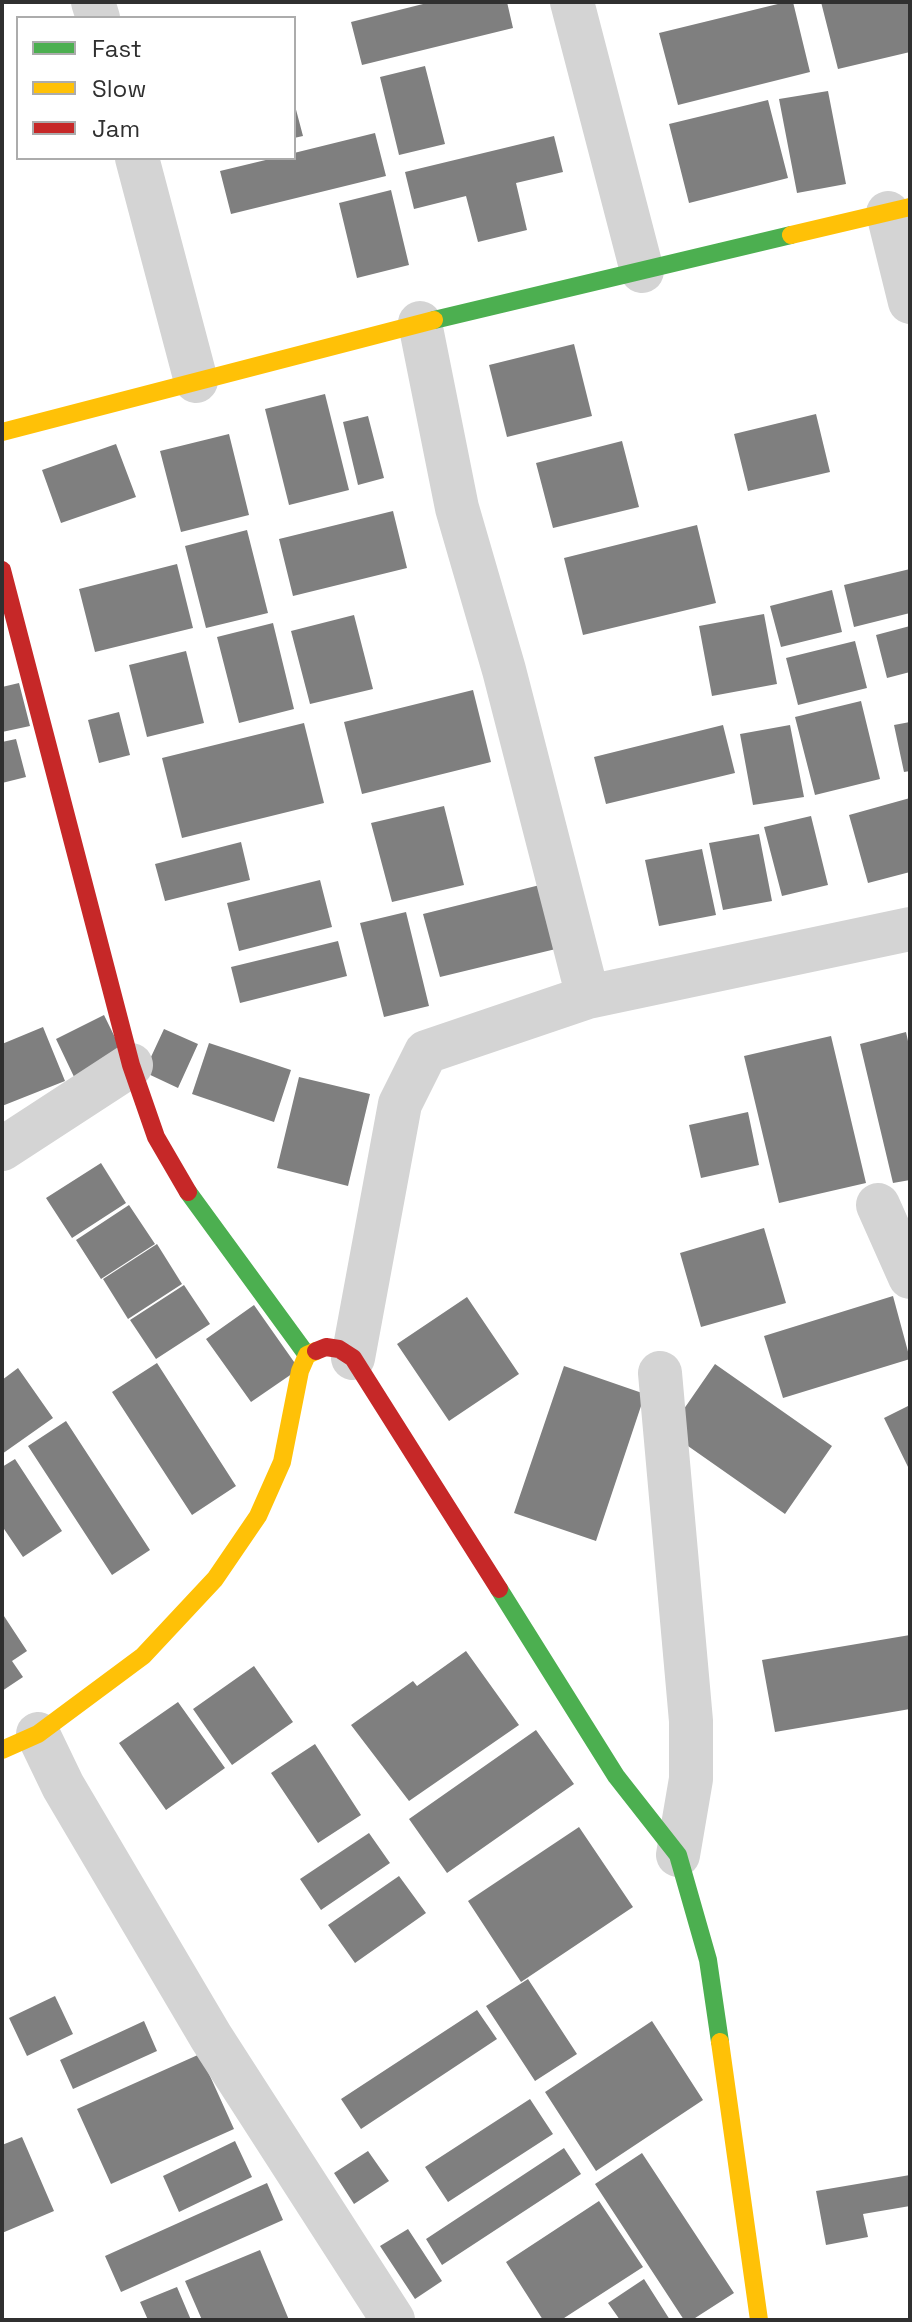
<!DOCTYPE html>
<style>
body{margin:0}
#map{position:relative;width:912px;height:2322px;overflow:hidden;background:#fff;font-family:"Space Grotesk",sans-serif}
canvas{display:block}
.frame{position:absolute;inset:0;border:4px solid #303030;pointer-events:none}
.legend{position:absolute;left:16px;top:16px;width:280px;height:144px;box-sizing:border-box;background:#fff;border:2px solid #acacac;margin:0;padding:10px 14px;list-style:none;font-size:24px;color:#303030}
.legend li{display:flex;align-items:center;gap:16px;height:40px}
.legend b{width:40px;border:2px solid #acacac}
</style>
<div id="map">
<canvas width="912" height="2322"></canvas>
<div class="frame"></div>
<ul class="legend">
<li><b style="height:10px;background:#4caf50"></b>Fast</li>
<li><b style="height:10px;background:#ffc107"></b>Slow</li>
<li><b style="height:10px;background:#c62828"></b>Jam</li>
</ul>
</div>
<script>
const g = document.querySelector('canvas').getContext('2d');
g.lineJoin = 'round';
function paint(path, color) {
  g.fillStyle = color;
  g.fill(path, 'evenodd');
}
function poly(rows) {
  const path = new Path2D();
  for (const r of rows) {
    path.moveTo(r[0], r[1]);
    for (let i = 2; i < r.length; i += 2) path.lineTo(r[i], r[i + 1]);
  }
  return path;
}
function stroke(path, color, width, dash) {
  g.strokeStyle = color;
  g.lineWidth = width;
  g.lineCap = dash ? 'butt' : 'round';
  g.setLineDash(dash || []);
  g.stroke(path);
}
paint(poly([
 [431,2,507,2,513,28,362,65,351,22],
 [786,2,793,2,810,72,678,105,659,33],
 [821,2,910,2,910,52,838,69],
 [425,66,445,144,399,155,380,77],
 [828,91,846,184,797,193,779,99],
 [768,100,788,178,689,203,669,124],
 [294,102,303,136,294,138],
 [375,133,386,176,231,214,220,171,274,158,294,158,294,153],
 [554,136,563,172,516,183,527,230,478,242,466,196,414,209,405,172],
 [391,190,409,265,357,278,339,203],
 [574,344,592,416,507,437,489,365],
 [325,394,349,490,289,505,265,409],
 [816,414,830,472,748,491,734,434],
 [368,416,384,478,358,485,343,422],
 [229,434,249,515,181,532,160,451],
 [622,441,639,507,553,528,536,463],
 [116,444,136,497,61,523,42,470],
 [393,511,407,568,293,596,279,539],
 [697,525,716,603,583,635,564,558],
 [247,530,268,613,206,628,185,546],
 [177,564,193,628,95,652,79,589],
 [910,569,910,613,854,627,844,585],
 [832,590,842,632,781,647,770,606],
 [764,614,777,684,712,696,699,626],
 [354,615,373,689,310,704,291,631],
 [273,623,294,709,239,723,217,637],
 [910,626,910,672,887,678,876,635],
 [855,641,867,688,798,705,786,658],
 [186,651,204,723,147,737,129,665],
 [19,683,30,726,2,732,2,687],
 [473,690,491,762,362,794,344,722],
 [861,701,880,779,815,795,795,717],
 [119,712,130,755,99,763,88,720],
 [910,722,910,771,904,772,894,725],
 [304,723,324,803,182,838,162,758],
 [723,725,735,773,606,804,594,757],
 [790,725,804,797,753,805,740,734],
 [16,739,26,777,2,783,2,742],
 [910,798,910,872,868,883,849,815],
 [444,806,464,885,392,902,371,823],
 [811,816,828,885,782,896,764,827],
 [759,834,772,901,723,910,709,843],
 [241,842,250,880,165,901,155,864],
 [702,849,716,915,659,926,645,860],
 [320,880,332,927,239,951,227,903],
 [548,883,564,947,440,977,423,914],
 [406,912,429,1006,384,1017,360,923],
 [338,941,347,976,240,1003,231,967],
 [104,1015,125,1058,76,1081,56,1039],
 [43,1027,65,1081,2,1106,2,1044],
 [164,1029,198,1044,178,1088,144,1072],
 [906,1032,910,1050,910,1180,893,1183,860,1044],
 [831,1036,866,1183,779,1203,744,1056],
 [209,1043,291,1070,274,1122,192,1094],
 [299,1077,370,1094,348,1186,277,1168],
 [748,1112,759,1165,701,1178,689,1125],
 [101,1163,126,1203,72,1238,46,1198],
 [129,1205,155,1244,101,1279,76,1240],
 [764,1228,786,1303,701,1327,680,1253],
 [157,1244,182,1284,128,1319,103,1279],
 [184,1285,210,1324,156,1359,130,1320],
 [893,1296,910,1359,783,1398,764,1336],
 [467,1297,519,1374,449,1421,397,1344],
 [254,1305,299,1369,251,1402,206,1339],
 [157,1363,236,1486,192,1515,112,1392],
 [715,1364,832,1446,785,1514,668,1432],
 [564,1366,645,1394,596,1541,514,1513],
 [18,1368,53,1418,2,1454,2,1380],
 [910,1405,910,1471,884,1418],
 [66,1421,150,1550,112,1575,28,1446],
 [15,1459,62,1531,23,1557,2,1526,2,1467],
 [2,1613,27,1651,12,1661,23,1677,2,1691],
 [910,1635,910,1709,775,1732,762,1660],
 [466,1651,519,1725,409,1801,351,1725,413,1681,417,1686],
 [254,1666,293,1722,232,1765,193,1709],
 [178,1702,225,1768,166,1810,119,1743],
 [536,1730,574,1784,447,1873,409,1819],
 [315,1744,361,1815,318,1843,271,1773],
 [579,1827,633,1907,521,1982,468,1901],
 [369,1833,390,1863,321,1910,300,1879],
 [399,1876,426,1913,355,1963,328,1925],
 [528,1979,577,2054,535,2081,486,2006],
 [55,1996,73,2034,27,2056,9,2018],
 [477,2010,497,2039,361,2129,341,2099],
 [144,2021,157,2051,73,2089,60,2060],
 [652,2021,703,2100,596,2171,545,2092],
 [200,2054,234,2129,111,2184,77,2109],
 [530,2099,553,2134,448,2202,425,2167],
 [22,2137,54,2211,2,2233,2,2145],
 [235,2141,252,2177,179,2212,163,2176],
 [564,2148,581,2174,442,2265,426,2239],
 [368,2151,389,2181,354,2204,334,2173],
 [642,2153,734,2293,692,2320,684,2320,595,2184],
 [910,2175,910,2206,863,2214,868,2237,826,2245,816,2191],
 [267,2183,283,2220,121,2292,105,2256],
 [599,2201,643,2267,561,2320,543,2320,506,2262],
 [408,2229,442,2281,415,2299,380,2246],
 [260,2250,289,2320,202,2320,185,2281],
 [644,2279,670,2320,620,2320,608,2303],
 [177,2287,191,2320,148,2320,140,2302]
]), '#7f7f7f');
stroke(poly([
 [93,2,98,18],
 [572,2,642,271],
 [137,158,196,381],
 [888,213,910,302],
 [420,323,457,508,504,670,588,997],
 [2,1149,131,1065],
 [878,1205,910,1277],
 [353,1358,400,1104,426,1052,588,997,910,929],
 [660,1373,691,1721,691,1779,678,1855],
 [38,1734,63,1786,211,2037,393,2320]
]), '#d4d4d4', 44);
stroke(poly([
 [434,320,791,235],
 [188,1192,307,1355],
 [499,1589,616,1776,678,1855,708,1960,720,2042]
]), '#4caf50', 18);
stroke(poly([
 [791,235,910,207],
 [2,432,434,320],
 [2,1750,38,1734,143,1656,215,1579,258,1516,282,1462,300,1371,307,1355,316,1351],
 [720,2042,759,2320]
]), '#ffc107', 18);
stroke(poly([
 [2,570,131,1065,156,1137,188,1192],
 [316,1351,326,1347,339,1349,353,1358,499,1589]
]), '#c62828', 18);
</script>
